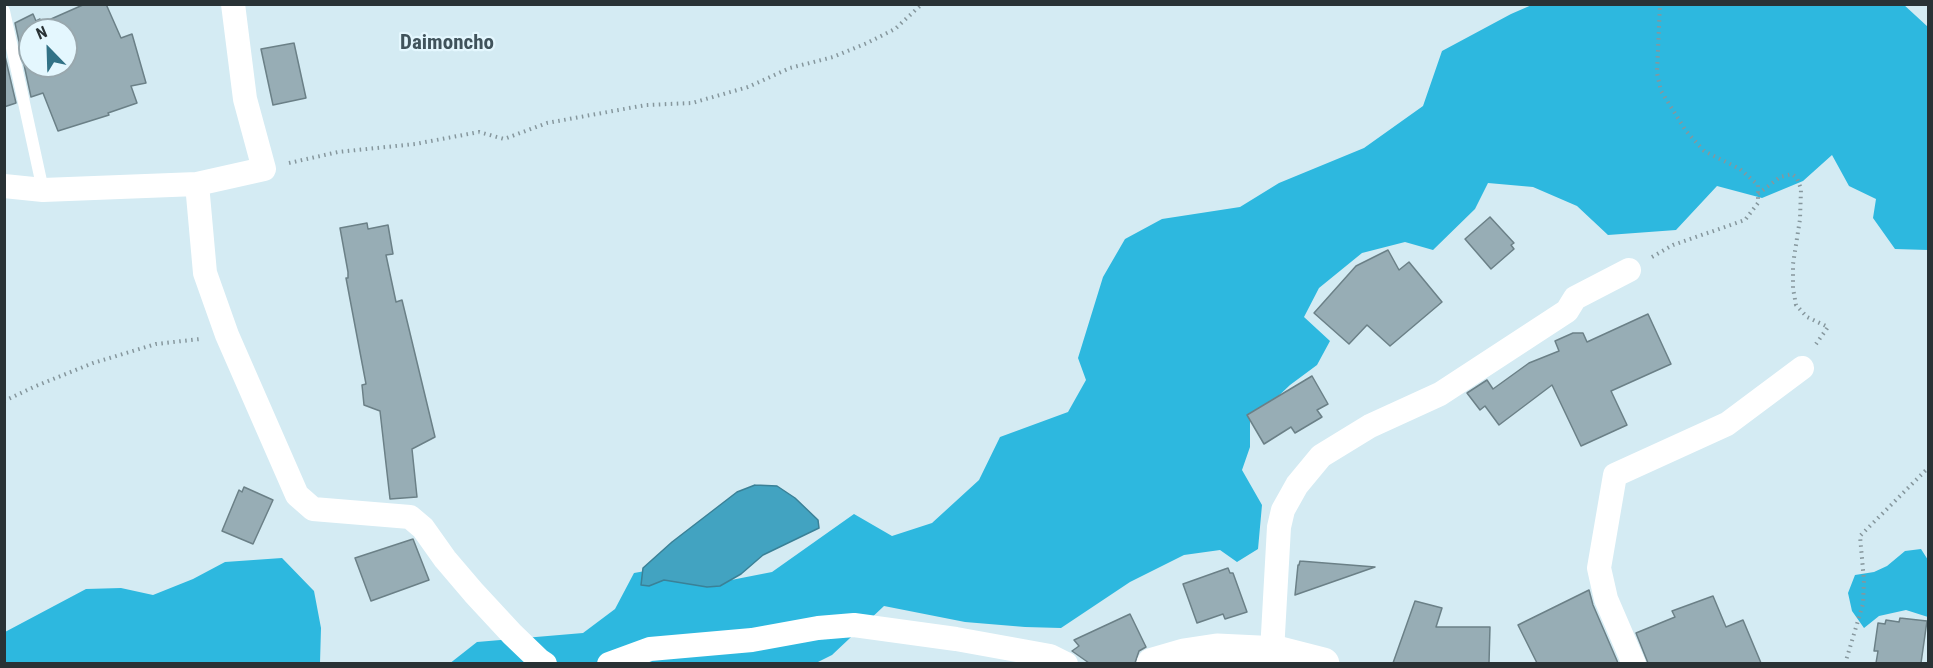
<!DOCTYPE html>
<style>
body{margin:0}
#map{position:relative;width:1933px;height:668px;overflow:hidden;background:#d4ebf3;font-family:"Roboto Condensed",sans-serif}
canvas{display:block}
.frame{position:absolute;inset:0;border:6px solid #293235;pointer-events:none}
.north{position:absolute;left:18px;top:18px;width:60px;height:60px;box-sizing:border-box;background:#e4f7fe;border:2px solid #99a8ae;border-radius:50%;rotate:337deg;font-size:16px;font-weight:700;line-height:24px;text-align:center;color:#293235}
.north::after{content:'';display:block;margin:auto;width:21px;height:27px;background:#327286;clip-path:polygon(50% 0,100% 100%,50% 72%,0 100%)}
</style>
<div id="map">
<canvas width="1933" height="668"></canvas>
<div class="frame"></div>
<div class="north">N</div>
</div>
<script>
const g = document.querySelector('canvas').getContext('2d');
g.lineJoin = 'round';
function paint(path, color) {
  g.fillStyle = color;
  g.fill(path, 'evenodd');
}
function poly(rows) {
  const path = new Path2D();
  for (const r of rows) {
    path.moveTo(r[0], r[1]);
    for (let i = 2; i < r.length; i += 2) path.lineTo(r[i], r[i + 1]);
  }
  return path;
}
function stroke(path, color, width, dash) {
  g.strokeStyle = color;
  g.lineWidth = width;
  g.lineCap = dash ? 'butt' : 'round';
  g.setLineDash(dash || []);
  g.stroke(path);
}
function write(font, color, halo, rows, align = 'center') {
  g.font = font + ' "Roboto Condensed",sans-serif';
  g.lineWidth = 4.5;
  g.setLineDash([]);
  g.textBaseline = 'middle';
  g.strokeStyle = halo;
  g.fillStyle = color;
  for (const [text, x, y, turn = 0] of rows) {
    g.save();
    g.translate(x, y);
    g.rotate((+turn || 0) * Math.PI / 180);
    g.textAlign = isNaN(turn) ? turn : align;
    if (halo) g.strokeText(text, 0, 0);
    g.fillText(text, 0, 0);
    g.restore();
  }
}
paint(poly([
 [1534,4,1903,4,1928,27,1928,250,1895,249,1873,218,1876,199,1849,186,1832,155,1803,181,1762,198,1717,186,1676,230,1608,235,1577,206,1533,187,1488,183,1475,209,1433,250,1405,242,1362,253,1319,288,1304,317,1330,341,1317,365,1290,385,1270,404,1250,416,1250,447,1242,470,1262,505,1258,549,1237,562,1220,550,1184,555,1130,582,1061,628,1025,627,965,622,884,606,832,655,816,663,449,664,477,642,583,633,615,609,634,573,702,561,721,582,772,572,854,514,892,536,932,523,979,480,1000,437,1068,412,1086,380,1078,358,1103,277,1125,239,1162,219,1240,207,1279,183,1364,148,1423,106,1442,51,1511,14],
 [1921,549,1928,560,1928,617,1906,610,1879,616,1864,628,1852,611,1848,593,1855,575,1874,572,1887,566,1905,551],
 [282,558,314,591,321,628,320,663,5,663,5,632,86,589,121,588,153,595,193,579,225,562]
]), '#2db8df');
const water = poly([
 [755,485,777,486,795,498,818,520,819,528,763,555,741,574,720,586,707,587,664,580,649,586,641,585,643,568,672,542,737,492,755,485]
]);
paint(water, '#42a3c1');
stroke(water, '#3a8197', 1.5);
const building = poly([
 [85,4,106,4,121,38,132,34,146,83,131,86,137,103,108,113,109,115,58,131,43,93,31,97,15,23,33,14,36,21,40,19,42,23,85,4],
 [30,30,66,30,66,66,30,66,30,30],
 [294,43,306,98,273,105,261,49,294,43],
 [4,52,16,103,4,107,4,52],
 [1490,217,1514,243,1511,245,1514,249,1491,269,1465,239,1490,217],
 [367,223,368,229,388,225,393,254,386,255,396,302,402,300,435,437,412,449,417,497,390,499,380,411,364,405,362,385,366,384,346,278,348,278,348,272,340,228,367,223],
 [1388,250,1399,270,1409,262,1442,302,1390,346,1367,325,1349,344,1314,313,1356,266,1388,250],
 [1648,314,1671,364,1611,391,1627,425,1581,446,1552,385,1499,425,1485,406,1480,410,1467,393,1487,380,1493,389,1529,363,1559,351,1555,341,1573,333,1583,333,1587,342,1648,314],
 [1312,376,1328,404,1317,410,1322,417,1295,433,1291,427,1264,444,1247,415,1312,376],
 [244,487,273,500,253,544,222,531,239,490,242,492,244,487],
 [413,539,429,580,371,601,355,558,413,539],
 [1300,561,1375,567,1295,595,1298,565,1299,565,1300,561],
 [1228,568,1230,573,1233,573,1247,612,1225,619,1223,614,1197,623,1183,584,1228,568],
 [1589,590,1593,605,1618,663,1537,663,1518,625,1589,590],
 [1713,596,1726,627,1743,620,1761,663,1648,663,1636,633,1675,617,1672,611,1713,596],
 [1415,601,1442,608,1436,627,1490,627,1489,663,1393,663,1415,601],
 [1130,614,1146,647,1139,651,1135,663,1089,663,1072,651,1079,646,1074,640,1130,614],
 [1900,618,1927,621,1921,663,1876,663,1878,651,1874,651,1878,623,1885,624,1886,620,1899,622,1900,618]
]);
paint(building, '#97adb5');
stroke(building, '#6b8087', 1.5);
stroke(poly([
 [289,163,338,152,415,144,479,132,504,139,547,123,646,105,692,103,748,87,790,68,833,57,867,43,895,29,922,4],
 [1758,194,1780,177,1792,174,1797,178,1801,189,1800,219,1793,264,1793,288,1796,305,1807,317,1828,327,1816,344],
 [1652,257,1673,245,1745,220,1758,203,1758,185,1740,169,1704,151,1686,131,1661,91,1657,73,1660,4],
 [4,401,36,386,93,363,156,344,200,339],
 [1845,664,1863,604,1864,581,1860,536,1928,468]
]), '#86979d', 4, [1.5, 4.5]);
stroke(poly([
 [4,11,43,190]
]), '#fff', 12);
stroke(poly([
 [197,184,205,273,227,335,297,495,313,509,410,517,423,528,445,559,474,593,512,634,539,660,545,664],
 [4,186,43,190,197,184,264,169,245,99,233,4],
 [1272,652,1279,527,1283,510,1297,485,1321,456,1370,426,1440,394,1567,311,1575,298,1629,270],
 [609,664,650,649,752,640,818,628,854,625,956,639,1050,656,1066,664],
 [1634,664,1606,599,1599,568,1615,475,1727,424,1802,368]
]), '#fff', 24);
stroke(poly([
 [1153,664,1184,655,1217,650,1280,653,1323,664]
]), '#fff', 33);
write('bold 21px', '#40535b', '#e4f7fe', [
 ["Daimoncho",447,44]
]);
</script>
